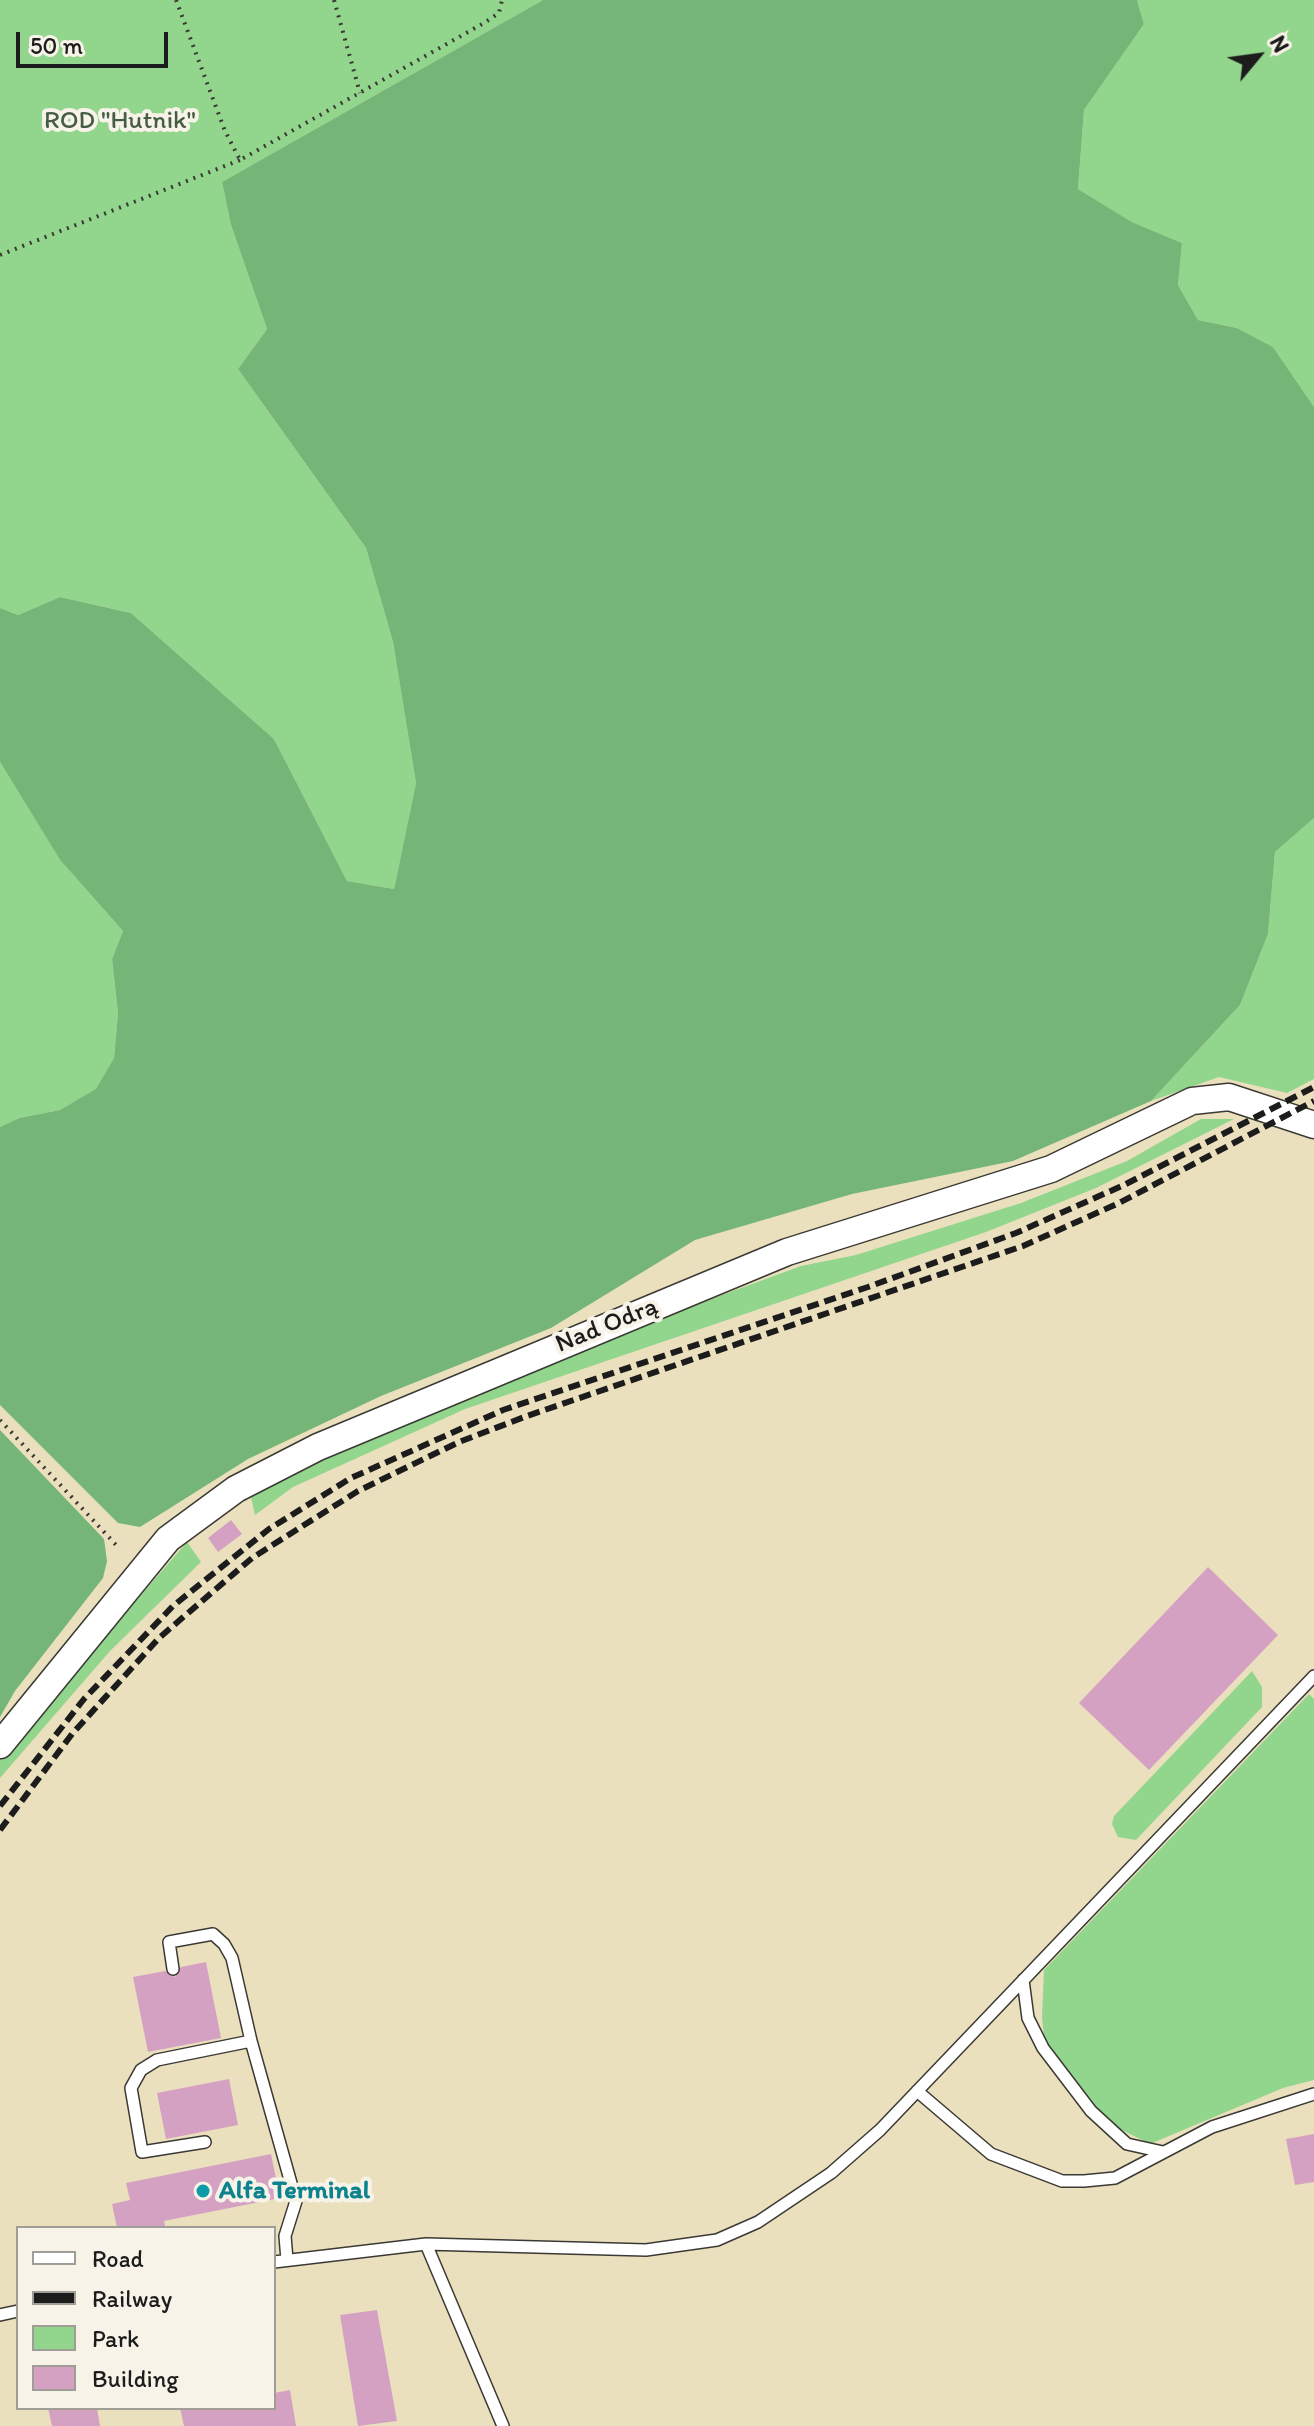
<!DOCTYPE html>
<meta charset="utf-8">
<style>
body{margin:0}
#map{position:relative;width:1314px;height:2426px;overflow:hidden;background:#ebe0bd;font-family:Itim,sans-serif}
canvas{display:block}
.legend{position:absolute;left:16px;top:2226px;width:260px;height:184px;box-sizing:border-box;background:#f7f3e8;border:2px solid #9f9d96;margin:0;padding:10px 14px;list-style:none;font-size:24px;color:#1c1c1c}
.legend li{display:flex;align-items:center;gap:16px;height:40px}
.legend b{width:40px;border:2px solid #9f9d96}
.north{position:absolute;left:1218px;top:16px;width:80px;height:80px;-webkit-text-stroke:6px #f7f3e8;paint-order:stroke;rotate:61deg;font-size:22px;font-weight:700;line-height:32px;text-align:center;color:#1c1c1c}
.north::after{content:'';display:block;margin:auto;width:28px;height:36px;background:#1c1c1c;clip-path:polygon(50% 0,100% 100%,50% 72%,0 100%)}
.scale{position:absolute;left:16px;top:32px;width:152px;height:36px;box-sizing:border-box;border:4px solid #1c1c1c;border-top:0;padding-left:10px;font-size:24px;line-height:28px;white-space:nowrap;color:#1c1c1c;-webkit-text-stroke:6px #f7f3e8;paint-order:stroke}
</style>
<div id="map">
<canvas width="1314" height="2426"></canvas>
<ul class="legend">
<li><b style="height:10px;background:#fff"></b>Road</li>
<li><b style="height:10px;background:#1c1c1c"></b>Railway</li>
<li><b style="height:22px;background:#92d58c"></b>Park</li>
<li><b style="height:22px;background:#d5a1c3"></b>Building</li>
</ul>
<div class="north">N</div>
<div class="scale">50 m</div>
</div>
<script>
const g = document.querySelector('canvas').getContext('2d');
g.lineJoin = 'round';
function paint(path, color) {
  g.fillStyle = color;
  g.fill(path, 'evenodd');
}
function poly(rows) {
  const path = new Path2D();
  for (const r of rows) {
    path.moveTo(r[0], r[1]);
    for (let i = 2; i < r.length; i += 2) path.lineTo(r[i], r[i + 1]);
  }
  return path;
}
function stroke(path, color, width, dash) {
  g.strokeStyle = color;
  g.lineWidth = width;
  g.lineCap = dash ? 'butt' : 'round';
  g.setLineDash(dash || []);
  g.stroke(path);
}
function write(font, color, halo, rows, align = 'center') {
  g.font = font + ' Itim,sans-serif';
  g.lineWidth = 8;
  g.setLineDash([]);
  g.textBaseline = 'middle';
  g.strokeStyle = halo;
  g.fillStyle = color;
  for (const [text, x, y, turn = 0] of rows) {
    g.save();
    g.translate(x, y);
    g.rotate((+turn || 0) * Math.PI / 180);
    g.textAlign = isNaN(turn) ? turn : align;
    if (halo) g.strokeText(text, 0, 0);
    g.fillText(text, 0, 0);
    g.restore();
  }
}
paint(poly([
 [0,0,543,0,222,182,231,225,267,329,238,369,366,548,393,642,416,783,394,889,347,881,274,739,131,613,60,597,18,615,0,608],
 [1137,0,1314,0,1314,407,1273,347,1237,328,1198,320,1178,285,1182,243,1132,222,1078,189,1084,110,1144,24],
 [0,762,60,860,123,931,112,959,118,1013,114,1058,96,1090,60,1110,19,1118,0,1127],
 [1314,818,1314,1079,1287,1093,1219,1077,1151,1101,1240,1005,1268,934,1275,852],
 [1201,1119,1234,1119,1096,1188,986,1232,465,1409,293,1487,255,1515,251,1497,336,1450,654,1320,801,1266,856,1255,1021,1203,1127,1161],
 [187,1542,201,1562,110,1651,0,1778,0,1759,15,1740],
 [1252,1671,1262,1687,1262,1707,1136,1840,1118,1837,1112,1824,1114,1816],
 [1309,1694,1314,1699,1314,2080,1283,2088,1150,2144,1106,2122,1053,2052,1044,2037,1042,2017,1044,1970]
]), '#92d58c');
paint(poly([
 [543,0,1137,0,1144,24,1084,110,1078,189,1132,222,1182,243,1178,285,1198,320,1237,328,1273,347,1314,407,1314,818,1275,852,1268,934,1240,1005,1151,1101,1013,1161,852,1194,695,1240,551,1328,381,1396,248,1459,140,1527,118,1523,0,1405,0,1127,19,1118,60,1110,96,1089,114,1058,118,1013,112,959,123,931,60,860,0,762,0,608,18,615,60,597,131,613,274,739,347,881,394,889,416,783,393,642,366,548,238,369,267,329,231,225,222,182],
 [0,1430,104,1539,107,1561,103,1578,15,1691,0,1717]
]), '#75b678');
paint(poly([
 [231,1520,242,1534,218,1552,208,1538],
 [1208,1567,1278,1635,1149,1770,1079,1703],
 [206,1962,221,2038,148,2052,133,1977,165,1971,175,1977,181,1967],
 [229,2079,238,2125,166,2139,157,2093],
 [1314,2134,1314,2182,1295,2185,1286,2139],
 [271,2154,280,2198,164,2221,165,2226,155,2228,117,2228,112,2204,130,2200,126,2183],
 [377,2310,397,2421,358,2426,340,2315],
 [290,2390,296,2426,184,2426,180,2408,274,2408,274,2393],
 [48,2408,97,2408,100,2426,52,2426]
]), '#d5a1c3');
const service = poly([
 [173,1969,169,1942,213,1934,224,1944,232,1958,251,2041],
 [1023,1980,1028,2018,1043,2048,1091,2111,1127,2144,1163,2152],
 [917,2091,991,2154,1062,2181,1084,2181,1115,2178,1212,2127,1314,2094],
 [205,2142,142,2152,131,2088,141,2070,157,2060,251,2041,296,2201,285,2236,287,2260],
 [426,2244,503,2426],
 [274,2262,426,2244,646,2250,717,2240,758,2222,831,2173,880,2130,1314,1676],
 [0,2315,18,2311]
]);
const tertiary = poly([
 [0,1745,168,1539,236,1489,318,1447,787,1252,1051,1169,1192,1101,1229,1097,1314,1125]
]);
stroke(service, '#3b3934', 14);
stroke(tertiary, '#3b3934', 29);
stroke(poly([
 [176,0,225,131,240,160,484,23,499,13,502,0],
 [334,0,360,93],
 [0,255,240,160],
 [0,1420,118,1547]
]), '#3b3934', 4, [2, 6]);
stroke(service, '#fff', 11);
stroke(tertiary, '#fff', 26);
stroke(poly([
 [0,1806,84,1699,173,1606,269,1529,351,1478,503,1410,868,1287,1016,1233,1124,1185,1314,1087],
 [0,1830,72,1734,159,1638,252,1558,358,1491,459,1442,527,1416,1023,1246,1119,1203,1314,1101]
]), '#1c1c1c', 6, [12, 6]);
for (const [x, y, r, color] of [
 [203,2191,8,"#0f9aa8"]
]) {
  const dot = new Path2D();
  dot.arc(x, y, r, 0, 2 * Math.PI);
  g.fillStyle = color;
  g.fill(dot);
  stroke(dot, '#f7f3e8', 3);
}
write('26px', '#455d43', '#f7f3e8', [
 ["ROD \"Hutnik\"",120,121]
]);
write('26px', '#1c1c1c', '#f7f3e8', [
 ["Nad Odrą",607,1326,-22]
]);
write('bold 26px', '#0d838f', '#f7f3e8', [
 ["Alfa Terminal",219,2191]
], 'left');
</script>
